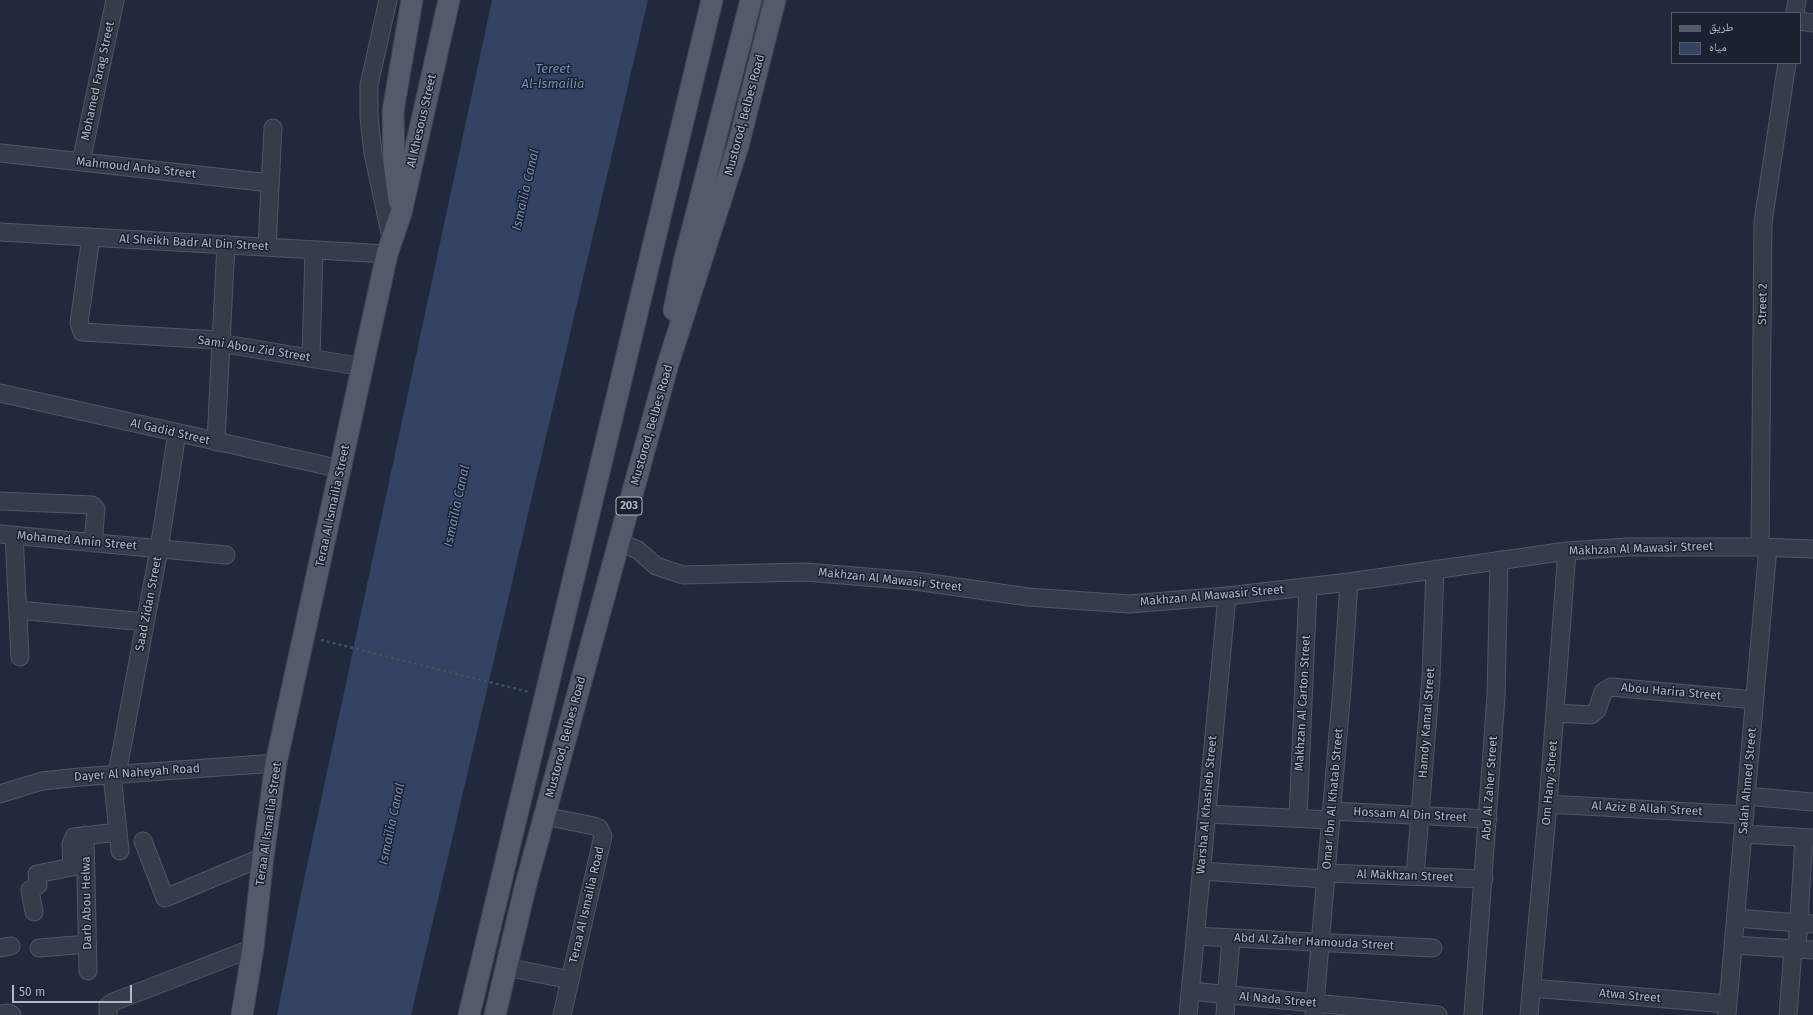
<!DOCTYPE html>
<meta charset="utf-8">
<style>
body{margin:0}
#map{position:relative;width:1813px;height:1015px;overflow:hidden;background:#212a3c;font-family:"Fira Sans","Noto Naskh Arabic",sans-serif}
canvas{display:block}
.legend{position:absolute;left:1671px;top:12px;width:130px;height:52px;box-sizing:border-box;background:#1a2130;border:1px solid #565d6d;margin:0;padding:5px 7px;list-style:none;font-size:12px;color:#b0b7c8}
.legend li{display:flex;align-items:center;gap:8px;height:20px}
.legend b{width:20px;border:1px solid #565d6d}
.scale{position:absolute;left:12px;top:985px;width:120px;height:18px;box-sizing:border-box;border:2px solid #b0b7c8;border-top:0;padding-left:5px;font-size:12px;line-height:14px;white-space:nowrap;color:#b0b7c8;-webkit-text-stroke:3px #1a2130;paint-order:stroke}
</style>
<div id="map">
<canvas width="1813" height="1015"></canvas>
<ul class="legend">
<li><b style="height:5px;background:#525b6c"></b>طريق</li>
<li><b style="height:11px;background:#344364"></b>مياه</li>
</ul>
<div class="scale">50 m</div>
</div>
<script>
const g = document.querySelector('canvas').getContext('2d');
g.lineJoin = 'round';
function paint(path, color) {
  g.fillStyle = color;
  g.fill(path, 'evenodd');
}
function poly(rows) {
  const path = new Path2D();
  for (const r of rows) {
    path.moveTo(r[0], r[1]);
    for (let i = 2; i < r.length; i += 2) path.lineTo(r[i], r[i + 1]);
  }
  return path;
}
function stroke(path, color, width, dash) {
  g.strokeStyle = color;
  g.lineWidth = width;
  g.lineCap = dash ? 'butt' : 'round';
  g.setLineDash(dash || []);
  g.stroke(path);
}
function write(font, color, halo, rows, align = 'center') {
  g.font = font + ' "Fira Sans",sans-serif';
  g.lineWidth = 3;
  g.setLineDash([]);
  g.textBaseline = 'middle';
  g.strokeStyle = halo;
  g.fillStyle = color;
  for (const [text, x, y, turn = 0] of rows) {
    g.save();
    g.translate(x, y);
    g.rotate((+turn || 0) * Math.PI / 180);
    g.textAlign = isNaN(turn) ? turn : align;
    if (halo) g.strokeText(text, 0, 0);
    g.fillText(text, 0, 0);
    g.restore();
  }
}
paint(poly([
 [492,0,648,0,411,1015,277,1015,302,889]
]), '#344364');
const minor = poly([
 [388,0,369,85,369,117,373,153,392,242],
 [1795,13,1797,0],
 [1800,21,1813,23],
 [1,153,270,183],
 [81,162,115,0],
 [0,232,387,254],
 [91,237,79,323,82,332,218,340,225,344,363,367],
 [267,247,273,128],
 [311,358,314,250],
 [0,393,341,469],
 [216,442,226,244],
 [0,501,92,505,96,509,93,543],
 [0,534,226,555],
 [14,535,20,657],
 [619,542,638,550,656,566,683,575,805,572,915,581,1028,597,1129,604,1227,596,1349,582,1567,551,1627,547,1760,547,1813,549],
 [1760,547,1763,222,1787,63],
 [18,610,145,622],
 [1555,713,1591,715,1597,710,1603,692,1611,687,1755,700],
 [112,774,120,851],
 [117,774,159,549,177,433],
 [0,794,42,781,80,777,276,763],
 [1746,796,1813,802],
 [1548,804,1745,815],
 [1332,811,1488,819],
 [1207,814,1331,820],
 [544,816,594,826,599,828,603,836,562,1015],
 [1298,818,1308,587],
 [1743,834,1813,838],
 [85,835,88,971],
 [143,841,165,898,263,857],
 [1201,871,1326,879],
 [1327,873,1484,879],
 [1415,876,1431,677,1435,569],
 [34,912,30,890,38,885,37,874,72,867,71,844,74,837,118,832],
 [1736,918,1813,924],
 [1195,936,1433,948],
 [1733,945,1813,950],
 [0,948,11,946],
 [39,948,88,944],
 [1797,949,1804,838],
 [506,967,570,980],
 [1531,988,1728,1004],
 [1190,991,1438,1015],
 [0,1014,9,1013,12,1015],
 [108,1015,108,1006,113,1002,253,948],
 [1188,1015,1227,596],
 [1225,1015,1231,938],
 [1314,1015,1342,688,1349,582],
 [1473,1015,1496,696,1499,560],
 [1529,1015,1548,804,1567,551],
 [1727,1015,1768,547],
 [1788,1015,1793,949]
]);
const major = poly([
 [399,201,394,162,393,111,412,0],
 [674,310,684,262,751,0],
 [242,1015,253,948,263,857,276,763,387,254,401,213,449,0],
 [469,1015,712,0],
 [495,1015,526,884,619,542,668,364,738,146,775,0]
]);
stroke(minor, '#505767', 19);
stroke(major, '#3e4555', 23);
stroke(poly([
 [321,640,529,692]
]), '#3e5357', 2.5, [3, 3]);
stroke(minor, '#353c4c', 17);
stroke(major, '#525b6c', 21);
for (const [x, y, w] of [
 [629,506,26]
]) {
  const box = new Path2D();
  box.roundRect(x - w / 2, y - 9, w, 18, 3);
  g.fillStyle = '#1a2130';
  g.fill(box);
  stroke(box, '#b0b7c8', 1);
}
write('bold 11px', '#b0b7c8', null, [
 ["203",629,506]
]);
write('12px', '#b0b7c8', '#1a2130', [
 ["Mohamed Farag Street",98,81,-78],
 ["Mustorod, Belbes Road",745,115,-75],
 ["Al Khesous Street",422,121,-77],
 ["Mahmoud Anba Street",136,168,6],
 ["Al Sheikh Badr Al Din Street",194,243,3],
 ["Street 2",1763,304,-89],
 ["Sami Abou Zid Street",254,349,9],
 ["Mustorod, Belbes Road",652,425,-74],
 ["Al Gadid Street",170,432,13],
 ["Teraa Al Ismailia Street",333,506,-78],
 ["Mohamed Amin Street",77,541,5],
 ["Makhzan Al Mawasir Street",1641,549,-2],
 ["Makhzan Al Mawasir Street",890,580,6],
 ["Makhzan Al Mawasir Street",1212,596,-5],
 ["Saad Zidan Street",149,604,-79],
 ["Abou Harira Street",1671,692,5],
 ["Makhzan Al Carton Street",1303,703,-87],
 ["Hamdy Kamal Street",1427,723,-86],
 ["Mustorod, Belbes Road",566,737,-75],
 ["Dayer Al Naheyah Road",137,773,-4],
 ["Salah Ahmed Street",1748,781,-85],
 ["Om Hany Street",1550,783,-85],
 ["Abd Al Zaher Street",1490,788,-86],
 ["Omar Ibn Al Khatab Street",1333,799,-85],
 ["Warsha Al Khasheb Street",1207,805,-85],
 ["Al Aziz B Allah Street",1647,809,3],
 ["Hossam Al Din Street",1410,815,3],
 ["Teraa Al Ismailia Street",269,824,-82],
 ["Al Makhzan Street",1405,876,2],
 ["Darb Abou Helwa",87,903,-91],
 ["Teraa Al Ismailia Road",587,905,-77],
 ["Abd Al Zaher Hamouda Street",1314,942,3],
 ["Atwa Street",1630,996,5],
 ["Al Nada Street",1278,1000,5]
]);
write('italic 13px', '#768ab2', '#1a2130', [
 ["Tereet",553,69],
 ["Al-Ismailia",553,84],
 ["Ismaïlia Canal",526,190,-77],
 ["Ismaïlia Canal",457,506,-78],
 ["Ismaïlia Canal",392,824,-78]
]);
</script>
